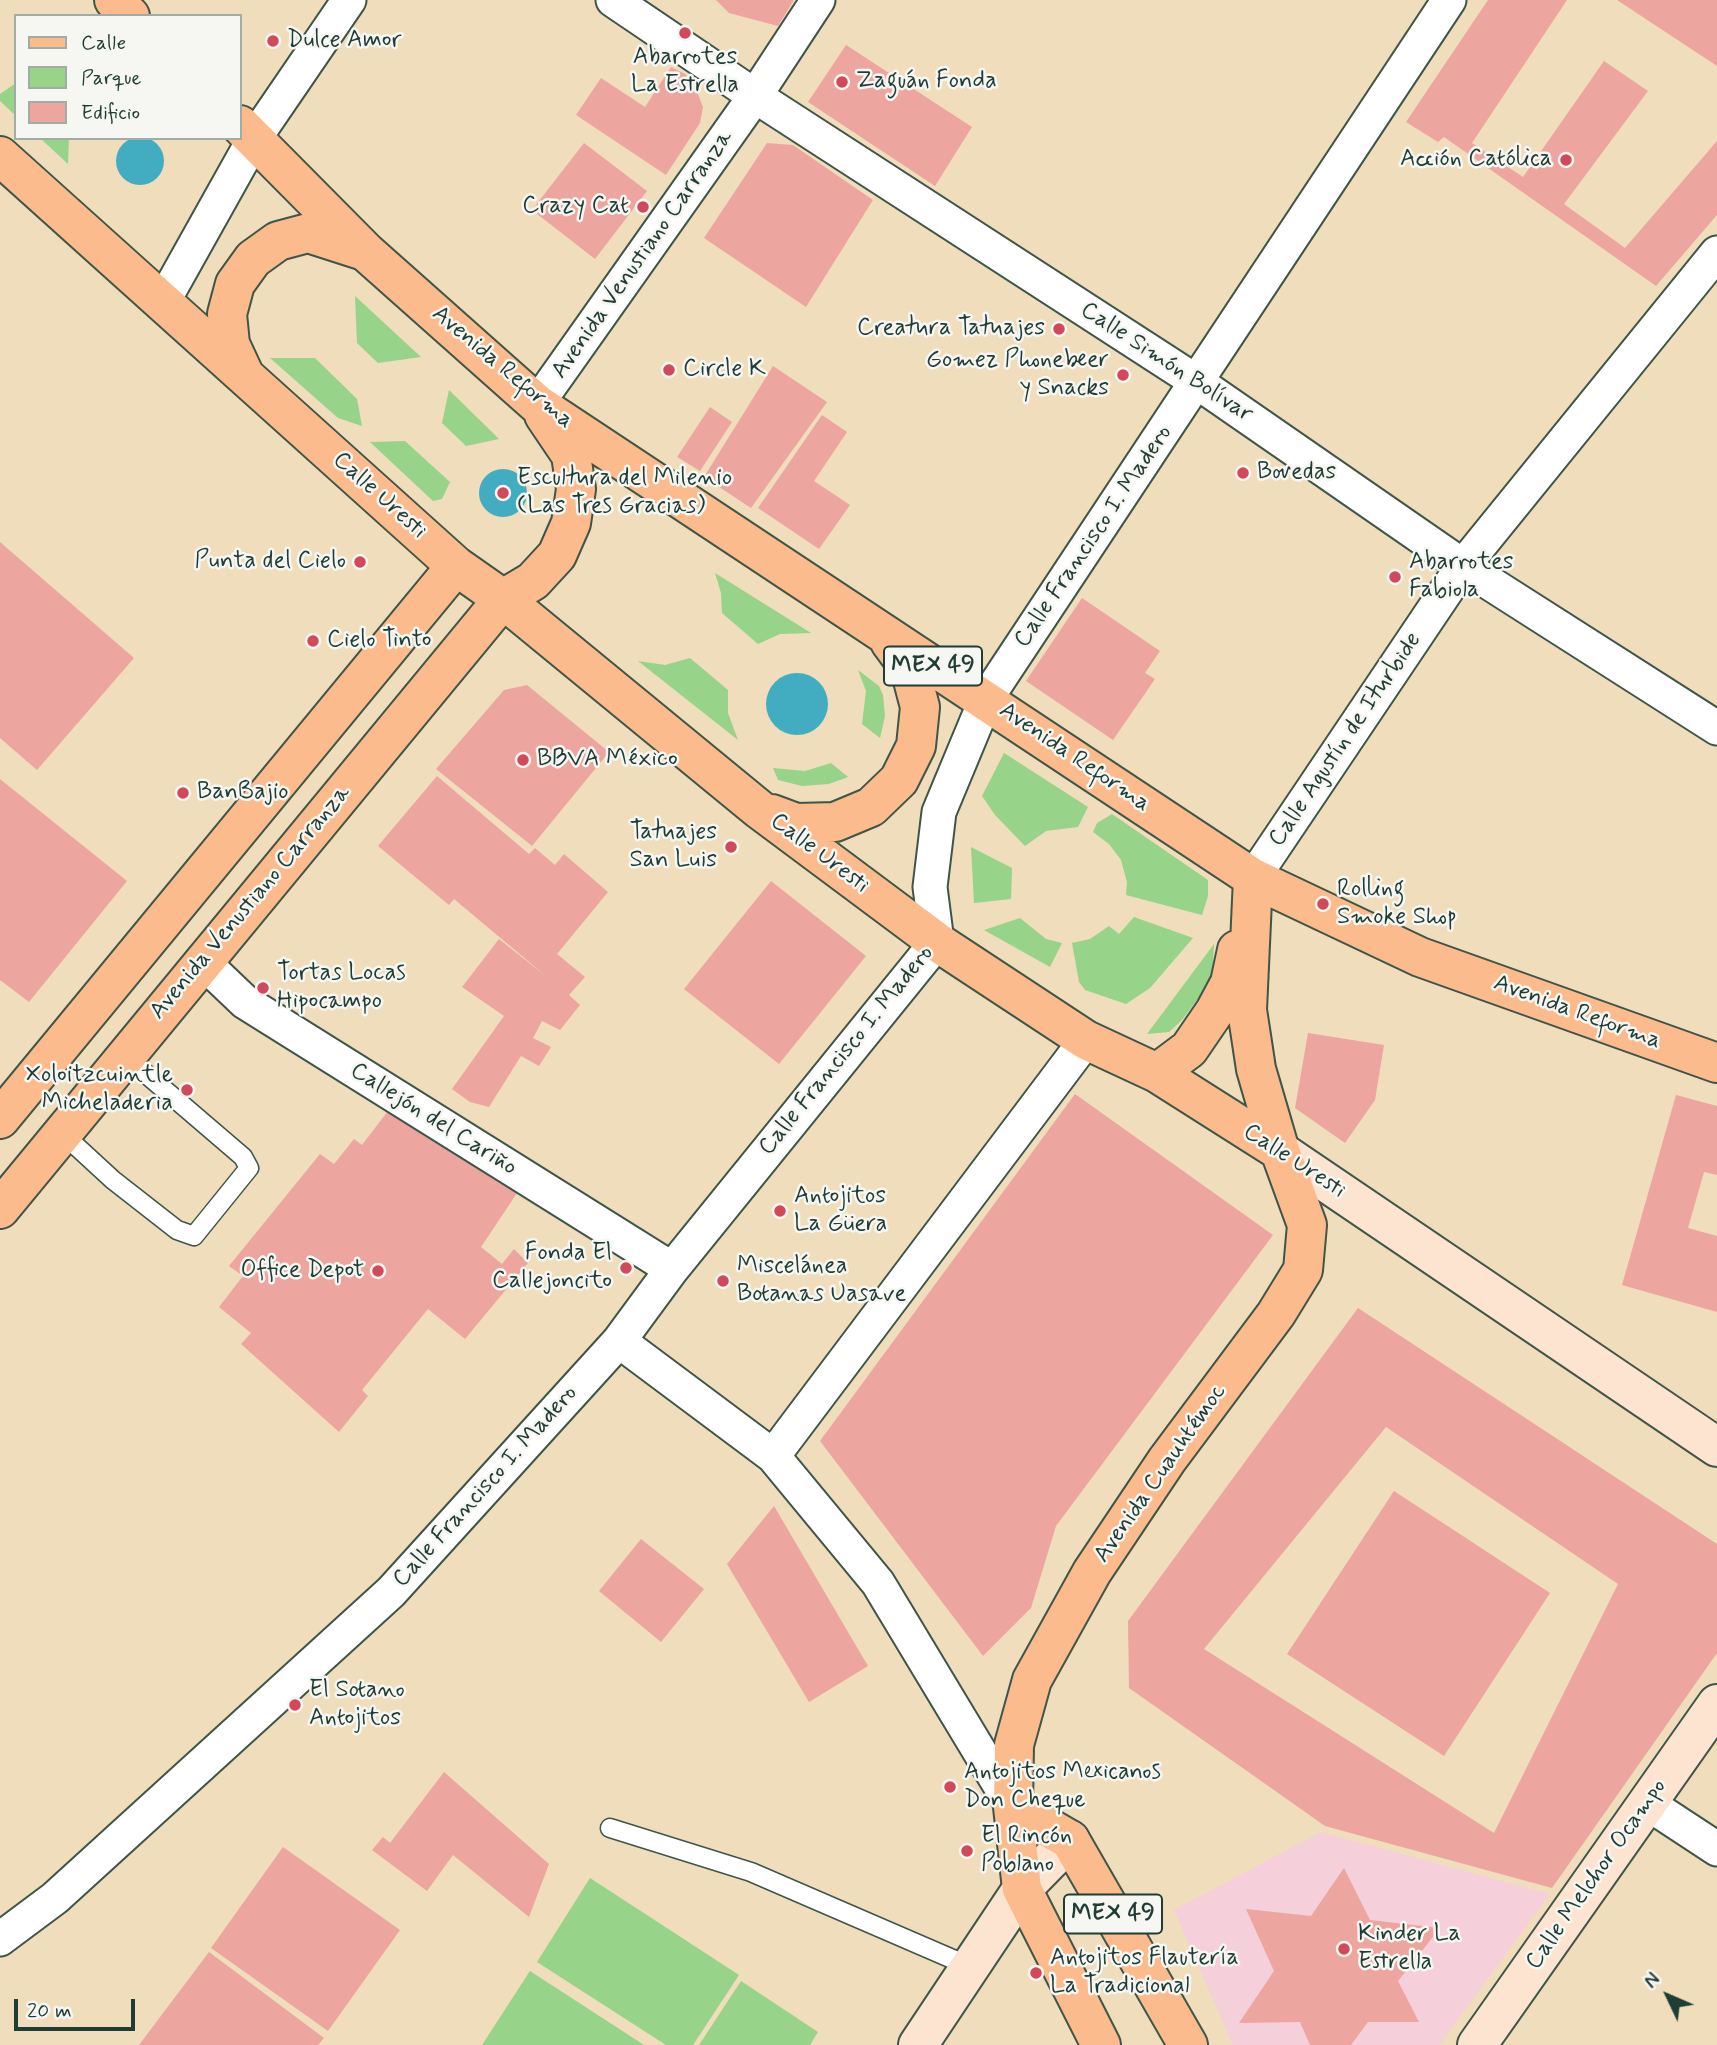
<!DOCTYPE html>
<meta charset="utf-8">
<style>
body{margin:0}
#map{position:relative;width:1717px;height:2045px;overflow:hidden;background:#efddbb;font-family:Mynerve,sans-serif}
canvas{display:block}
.legend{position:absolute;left:14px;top:14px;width:228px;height:126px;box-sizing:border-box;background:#f6f6f2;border:2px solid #a0aca6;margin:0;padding:9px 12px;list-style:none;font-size:21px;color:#1f3d34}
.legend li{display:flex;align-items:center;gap:14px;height:35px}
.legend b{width:35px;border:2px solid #a0aca6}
.north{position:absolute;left:1633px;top:1961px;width:70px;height:70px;-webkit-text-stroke:5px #f6f6f2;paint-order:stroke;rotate:314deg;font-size:19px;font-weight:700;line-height:28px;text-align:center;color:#1f3d34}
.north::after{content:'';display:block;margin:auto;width:24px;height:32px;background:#1f3d34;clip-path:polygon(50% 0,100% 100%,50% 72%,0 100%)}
.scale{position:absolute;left:14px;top:1999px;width:121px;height:32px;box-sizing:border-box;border:4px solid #1f3d34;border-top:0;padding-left:9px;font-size:21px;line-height:24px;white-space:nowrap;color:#1f3d34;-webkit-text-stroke:5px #f6f6f2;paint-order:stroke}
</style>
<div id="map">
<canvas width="1717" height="2045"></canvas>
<ul class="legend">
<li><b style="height:9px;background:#fbbb8c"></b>Calle</li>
<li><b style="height:19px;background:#97d388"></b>Parque</li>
<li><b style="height:19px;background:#eda5a0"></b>Edificio</li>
</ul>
<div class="north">N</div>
<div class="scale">20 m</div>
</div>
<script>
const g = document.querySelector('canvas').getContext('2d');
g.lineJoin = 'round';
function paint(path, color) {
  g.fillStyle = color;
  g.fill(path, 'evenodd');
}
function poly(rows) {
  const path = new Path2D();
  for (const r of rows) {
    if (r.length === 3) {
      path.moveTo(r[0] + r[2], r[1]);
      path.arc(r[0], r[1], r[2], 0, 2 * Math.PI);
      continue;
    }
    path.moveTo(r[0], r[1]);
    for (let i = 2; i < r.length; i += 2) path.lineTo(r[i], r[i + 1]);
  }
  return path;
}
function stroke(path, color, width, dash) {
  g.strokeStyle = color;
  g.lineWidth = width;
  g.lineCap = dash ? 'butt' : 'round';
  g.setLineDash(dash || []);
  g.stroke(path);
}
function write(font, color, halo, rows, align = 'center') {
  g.font = font + ' Mynerve,sans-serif';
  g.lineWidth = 5;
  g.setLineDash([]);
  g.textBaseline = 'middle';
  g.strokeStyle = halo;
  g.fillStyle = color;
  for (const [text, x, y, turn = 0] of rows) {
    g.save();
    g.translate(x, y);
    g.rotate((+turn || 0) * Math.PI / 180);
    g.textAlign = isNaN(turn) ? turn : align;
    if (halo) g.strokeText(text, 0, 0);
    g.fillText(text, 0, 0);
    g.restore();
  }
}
paint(poly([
 [1321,1832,1550,1894,1439,2045,1233,2045,1174,1910]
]), '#f5cfd9');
paint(poly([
 [16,83,16,116,0,101,0,94],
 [40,138,69,138,68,164],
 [355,296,421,357,378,363,357,343],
 [270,358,315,358,357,399,362,426,338,418],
 [449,390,499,439,466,446,442,423],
 [405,441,450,482,442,499,433,501,370,442],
 [715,573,811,633,780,634,758,644,722,613,721,593],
 [690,658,728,690,728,713,738,740,638,661,665,665],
 [858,670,879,686,883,695,885,716,880,738,862,724,866,691],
 [1004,753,1088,807,1078,827,1046,831,1025,846,995,815,982,796],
 [831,763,848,777,829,784,802,786,778,780,773,768,805,771],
 [1112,814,1208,880,1208,896,1202,915,1126,895,1127,882,1121,860,1109,844,1093,832,1097,823],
 [971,847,1012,868,1011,899,974,903],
 [1134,917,1193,938,1150,988,1126,1004,1085,990,1079,982,1072,943,1090,939,1109,926,1119,934],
 [1020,918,1046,939,1062,943,1050,967,984,930],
 [1214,944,1212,980,1182,1020,1169,1032,1147,1034],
 [590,1878,739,1975,693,2045,666,2045,537,1962],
 [530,1971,644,2045,482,2045],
 [741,1981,818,2032,810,2045,699,2045]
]), '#97d388');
paint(poly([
 [140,161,24],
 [503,493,24],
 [797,704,31]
]), '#42adc1');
paint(poly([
 [716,0,794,0,778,26,729,13],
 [1488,0,1567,0,1472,143,1523,177,1604,61,1648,91,1564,204,1625,248,1717,141,1717,215,1656,286,1444,137,1438,142,1406,122],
 [1617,0,1717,0,1717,66],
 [846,45,972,127,935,186,808,102],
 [671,67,685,74,694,84,703,107,700,123,666,175,576,115,601,78,645,107],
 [584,143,647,191,595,259,532,210],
 [767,143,793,145,873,200,806,307,704,238],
 [773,366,827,402,751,508,704,477],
 [710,407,732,422,700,471,677,457],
 [822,415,847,432,814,481,850,505,819,549,758,508],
 [0,542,134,658,37,770,0,738],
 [1082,598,1160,651,1145,673,1155,679,1113,740,1026,681],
 [527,685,609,752,532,846,436,769,504,690],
 [437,776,529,854,535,848,555,865,564,854,608,892,557,954,585,977,569,995,580,1005,560,1030,542,1021,533,1038,551,1047,539,1066,521,1056,489,1107,470,1102,452,1089,504,1016,462,987,499,939,547,977,454,899,449,905,378,846],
 [0,779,127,881,29,1002,0,980],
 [771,881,866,956,779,1064,684,989],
 [1308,1033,1384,1045,1375,1100,1345,1143,1295,1108],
 [1075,1094,1273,1235,1056,1526,1031,1608,983,1656,820,1441],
 [1676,1095,1717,1106,1717,1175,1704,1172,1688,1228,1717,1236,1717,1312,1622,1285],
 [394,1103,521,1187,481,1247,502,1264,514,1249,528,1263,465,1339,428,1309,362,1390,368,1396,339,1432,241,1344,251,1333,219,1307,243,1276,229,1266,320,1154,334,1164,354,1139,362,1145],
 [1358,1308,1717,1544,1717,1653,1552,1888,1325,1826,1129,1688,1128,1621],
 [1386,1427,1618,1584,1494,1833,1204,1649],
 [1394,1491,1550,1593,1444,1756,1287,1654],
 [774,1506,868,1666,809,1702,727,1564],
 [641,1539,704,1589,661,1642,599,1591],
 [444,1772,549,1864,529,1917,453,1855,427,1891,372,1850,383,1837,390,1843],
 [283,1847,400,1930,328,2031,211,1948],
 [1344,1868,1370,1920,1440,1928,1398,1981,1419,2022,1368,2022,1351,2045,1310,2045,1300,2022,1239,2023,1274,1971,1246,1909,1311,1916],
 [209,1952,324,2038,318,2045,139,2045]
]), '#eda5a0');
const lane = poly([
 [63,1134,113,1180,177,1230,194,1236,249,1168,243,1157,124,1055],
 [610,1828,751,1872,971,1967]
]);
const street = poly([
 [613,0,755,96,1197,382,1463,566,1717,728],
 [164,300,254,139,349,0],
 [537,404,755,96,818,0],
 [1253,878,1463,566,1717,253],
 [202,961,245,1002,672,1269],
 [619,1341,773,1456,878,1583,1013,1807],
 [773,1456,1086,1040],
 [1647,1803,1717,1849],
 [0,1939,55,1898,391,1592,619,1341,672,1269,937,942,930,887,939,812,986,699,1449,0]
]);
const secondary = poly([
 [1280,1151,1717,1447],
 [918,2045,1022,1889,1070,1840],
 [1477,2045,1717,1704]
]);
const primary = poly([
 [114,0,130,16],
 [240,125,366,252,537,404,1253,878,1420,957,1717,1063],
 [0,156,456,566,503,599,760,810,937,942,1086,1040,1157,1073,1280,1151],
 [243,372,230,344,227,314,235,284,253,259,278,241,308,233,361,250],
 [772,814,796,823,835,822,871,807,899,780,916,746,920,707,910,669,890,642],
 [1157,1073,1189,1049,1215,1011,1230,983,1237,950],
 [0,1119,456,566],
 [0,1209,503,599,533,581,557,555,571,523,576,489,571,455,544,415],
 [1013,1807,1070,1840,1188,2045],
 [1101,2045,1022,1889,1013,1807,1014,1745,1032,1680,1092,1572,1167,1460,1276,1314,1303,1270,1307,1225,1280,1151,1256,1069,1251,1036,1247,1010,1253,878]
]);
stroke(lane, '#3e5548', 21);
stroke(street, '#3e5548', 37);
stroke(secondary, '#3e5548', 42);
stroke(primary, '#3e5548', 42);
stroke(lane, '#fff', 18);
stroke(street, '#fff', 33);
stroke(secondary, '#fde4d1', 38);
stroke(primary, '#fbbb8c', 38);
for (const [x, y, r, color] of [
 [685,33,7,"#d1495b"],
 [273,41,7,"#d1495b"],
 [842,82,7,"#d1495b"],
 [1566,160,7,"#d1495b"],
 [643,207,7,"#d1495b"],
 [1059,329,7,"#d1495b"],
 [669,370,7,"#d1495b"],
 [1123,375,7,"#d1495b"],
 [1243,473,7,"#d1495b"],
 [503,493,7,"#d1495b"],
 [360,562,7,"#d1495b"],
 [1395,577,7,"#d1495b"],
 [313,641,7,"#d1495b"],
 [523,760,7,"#d1495b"],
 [183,793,7,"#d1495b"],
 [731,847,7,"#d1495b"],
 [1323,904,7,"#d1495b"],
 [263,988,7,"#d1495b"],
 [187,1090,7,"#d1495b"],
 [780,1211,7,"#d1495b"],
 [626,1268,7,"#d1495b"],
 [378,1271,7,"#d1495b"],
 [723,1281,7,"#d1495b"],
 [295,1705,7,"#d1495b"],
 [950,1787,7,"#d1495b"],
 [967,1851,7,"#d1495b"],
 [1344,1949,7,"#d1495b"],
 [1036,1973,7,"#d1495b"]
]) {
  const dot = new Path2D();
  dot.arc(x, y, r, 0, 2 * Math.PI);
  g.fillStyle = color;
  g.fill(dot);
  stroke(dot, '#f6f6f2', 2.5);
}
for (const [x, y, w] of [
 [933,666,98],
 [1113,1914,98]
]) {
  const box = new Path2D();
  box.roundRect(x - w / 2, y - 19.5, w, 39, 5);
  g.fillStyle = '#f6f6f2';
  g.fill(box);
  stroke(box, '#1f3d34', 2);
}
write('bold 23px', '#1f3d34', null, [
 ["MEX 49",933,666],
 ["MEX 49",1113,1914]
]);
write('24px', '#1f3d34', '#f6f6f2', [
 ["Dulce Amor",287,41],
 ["Abarrotes",685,58,"center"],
 ["La Estrella",685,86,"center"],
 ["Zaguán Fonda",856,82],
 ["Acción Católica",1552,160,"right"],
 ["Crazy Cat",629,207,"right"],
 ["Creatura Tatuajes",1045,329,"right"],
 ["Gomez Phonebeer",1109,361,"right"],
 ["y Snacks",1109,389,"right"],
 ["Circle K",683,370],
 ["Bovedas",1257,473],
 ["Escultura del Milenio",517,479],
 ["(Las Tres Gracias)",517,507],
 ["Punta del Cielo",346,562,"right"],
 ["Abarrotes",1409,563],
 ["Fabiola",1409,591],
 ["Cielo Tinto",327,641],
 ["BBVA México",537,760],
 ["BanBajio",197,793],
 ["Tatuajes",717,833,"right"],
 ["San Luis",717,861,"right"],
 ["Rolling",1337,890],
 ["Smoke Shop",1337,918],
 ["Tortas Locas",277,974],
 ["Hipocampo",277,1002],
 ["Xoloitzcuintle",173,1076,"right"],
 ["Micheladeria",173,1104,"right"],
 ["Antojitos",794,1197],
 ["La Güera",794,1225],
 ["Fonda El",612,1254,"right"],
 ["Callejoncito",612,1282,"right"],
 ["Miscelánea",737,1267],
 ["Botanas Uasave",737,1295],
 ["Office Depot",364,1271,"right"],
 ["El Sotano",309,1691],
 ["Antojitos",309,1719],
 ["Antojitos Mexicanos",964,1773],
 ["Don Cheque",964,1801],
 ["El Rincón",981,1837],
 ["Poblano",981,1865],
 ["Kinder La",1358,1935],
 ["Estrella",1358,1963],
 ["Antojitos Flautería",1050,1959],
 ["La Tradicional",1050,1987]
], 'left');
write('24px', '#1f3d34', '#f6f6f2', [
 ["Avenida Venustiano Carranza",643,255,-55],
 ["Calle Simón Bolívar",1166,363,33],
 ["Avenida Reforma",502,368,40],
 ["Calle Uresti",379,496,42],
 ["Calle Francisco I. Madero",1094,537,-56],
 ["Calle Agustín de Iturbide",1346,740,-56],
 ["Avenida Reforma",1074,758,34],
 ["Calle Uresti",819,854,37],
 ["Avenida Venustiano Carranza",251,903,-50],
 ["Avenida Reforma",1577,1013,20],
 ["Calle Francisco I. Madero",847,1051,-51],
 ["Callejón del Cariño",433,1120,32],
 ["Calle Uresti",1294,1162,33],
 ["Avenida Cuauhtémoc",1161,1474,-55],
 ["Calle Francisco I. Madero",486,1487,-48],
 ["Calle Melchor Ocampo",1597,1875,-55]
]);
</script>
